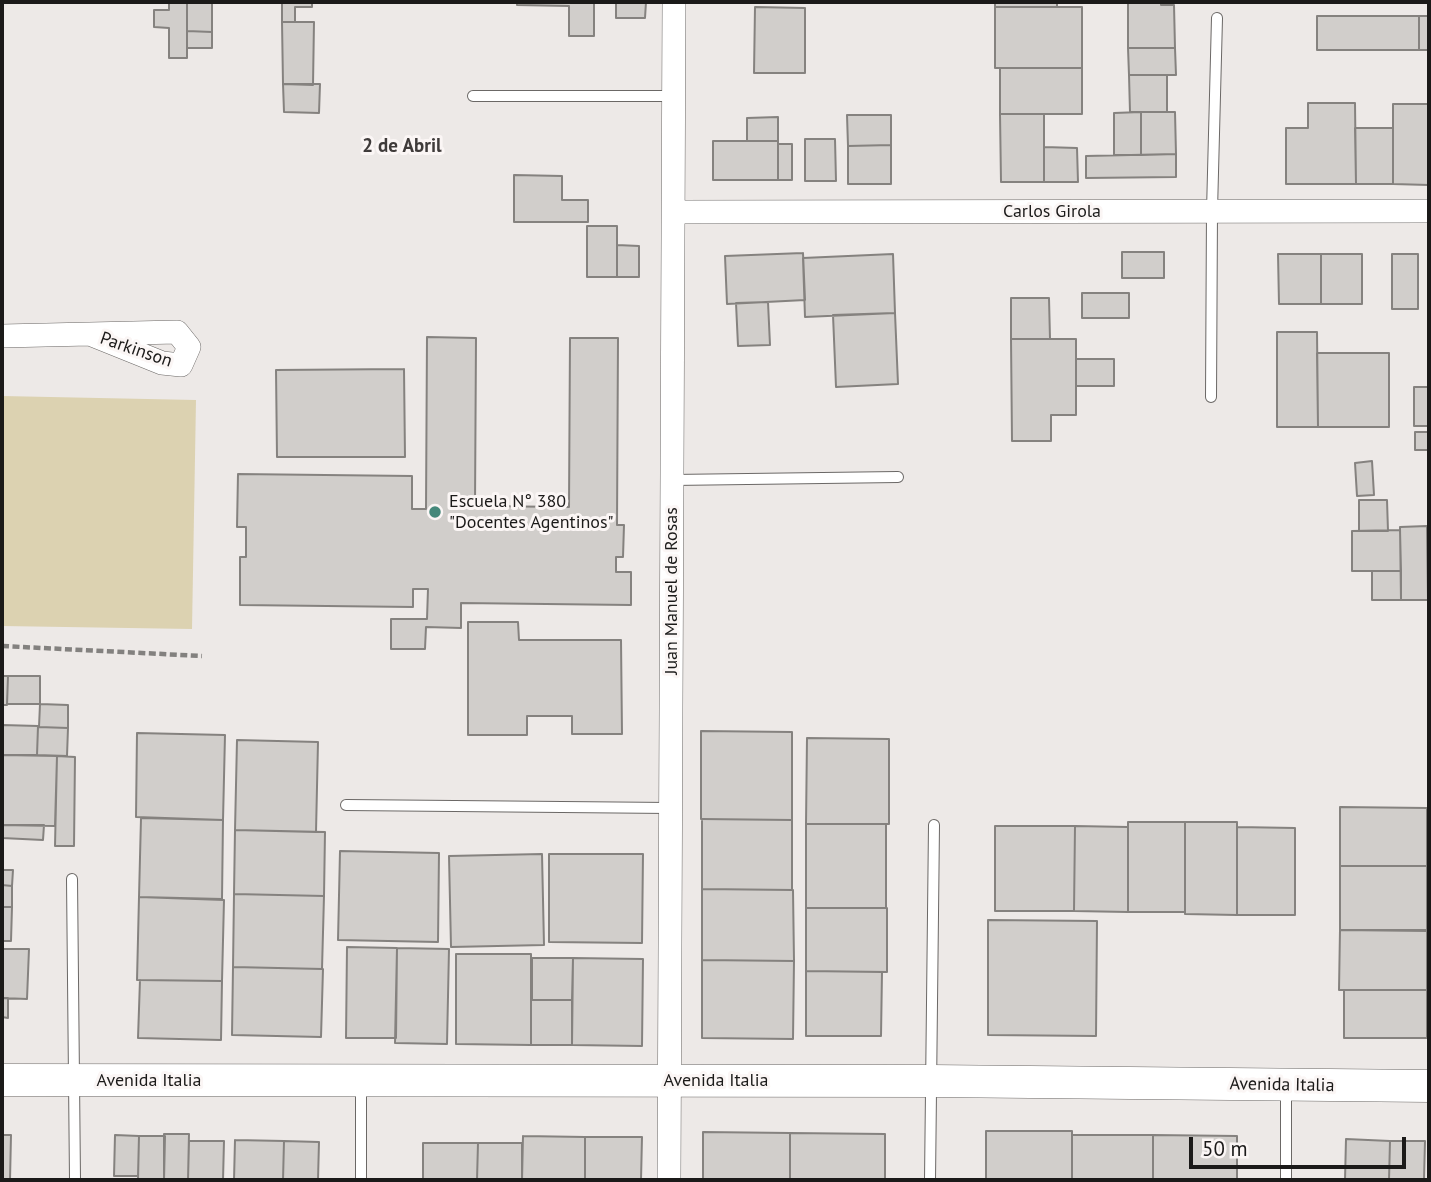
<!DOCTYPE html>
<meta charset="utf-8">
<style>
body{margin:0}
#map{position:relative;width:1431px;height:1182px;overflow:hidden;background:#ede9e7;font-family:"PT Sans",sans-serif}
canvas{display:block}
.frame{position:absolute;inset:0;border:4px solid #1b1a19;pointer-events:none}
.scale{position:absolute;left:1189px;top:1137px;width:217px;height:32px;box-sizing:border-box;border:4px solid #1b1a19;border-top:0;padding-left:9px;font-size:21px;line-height:24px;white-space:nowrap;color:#1b1a19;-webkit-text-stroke:5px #fbf6f5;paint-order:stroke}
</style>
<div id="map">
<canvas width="1431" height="1182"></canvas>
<div class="frame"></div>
<div class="scale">50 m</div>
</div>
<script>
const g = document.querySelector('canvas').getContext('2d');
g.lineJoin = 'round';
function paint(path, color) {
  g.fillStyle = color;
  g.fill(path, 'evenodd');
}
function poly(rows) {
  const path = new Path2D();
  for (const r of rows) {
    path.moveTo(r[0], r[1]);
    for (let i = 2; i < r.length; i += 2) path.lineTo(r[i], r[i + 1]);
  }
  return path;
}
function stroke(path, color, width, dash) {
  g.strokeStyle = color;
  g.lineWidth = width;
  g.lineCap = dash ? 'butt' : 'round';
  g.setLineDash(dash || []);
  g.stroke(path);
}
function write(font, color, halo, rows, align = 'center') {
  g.font = font + ' "PT Sans",sans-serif';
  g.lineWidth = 6;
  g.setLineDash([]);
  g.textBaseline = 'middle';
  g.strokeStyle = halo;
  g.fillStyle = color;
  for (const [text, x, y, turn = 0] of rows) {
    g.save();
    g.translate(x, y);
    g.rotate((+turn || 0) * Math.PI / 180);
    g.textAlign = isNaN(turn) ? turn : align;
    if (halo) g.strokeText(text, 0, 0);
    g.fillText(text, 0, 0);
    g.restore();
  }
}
paint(poly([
 [2,396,196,400,192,629,2,626]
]), '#dcd2b1');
const building = poly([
 [169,2,187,2,187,58,169,58,169,28,154,27,154,10,169,10,169,2],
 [187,2,212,2,212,32,187,31,187,2],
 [282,2,312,2,312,7,295,7,295,22,282,22,282,2],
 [517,2,594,2,594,36,569,36,569,6,517,5,517,2],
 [616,2,646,2,645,18,616,18,616,2],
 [995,2,1057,2,1057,7,995,7,995,2],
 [1128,2,1161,2,1161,5,1174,5,1175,48,1128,48,1128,2],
 [755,7,805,8,805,73,754,73,755,7],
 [995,7,1082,7,1082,68,995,68,995,7],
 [1317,16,1419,16,1419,50,1317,50,1317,16],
 [1419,16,1429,16,1429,50,1419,50,1419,16],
 [282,22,314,22,313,85,283,84,282,22],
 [187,31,212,32,212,48,187,48,187,31],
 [1128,48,1175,48,1176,75,1129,75,1128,48],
 [1000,68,1082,68,1082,114,1000,114,1000,68],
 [1129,75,1167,75,1167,112,1130,112,1129,75],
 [283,84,320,84,319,113,284,112,283,84],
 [1308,103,1355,103,1356,184,1286,184,1286,128,1308,128,1308,103],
 [1393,104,1429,104,1429,185,1393,184,1393,104],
 [1141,112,1141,155,1114,155,1114,113,1141,112],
 [1141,112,1175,112,1176,154,1141,155,1141,112],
 [1000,114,1044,114,1044,182,1001,182,1000,114],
 [847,115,891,115,891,145,848,146,847,115],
 [778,117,778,141,747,141,747,118,778,117],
 [1355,128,1393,128,1393,184,1356,184,1355,128],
 [805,139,835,139,836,181,805,181,805,139],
 [713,141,778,141,778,180,713,180,713,141],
 [778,144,792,144,792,180,778,180,778,144],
 [891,145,891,184,848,184,848,146,891,145],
 [1044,147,1077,148,1078,182,1044,182,1044,147],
 [1176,154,1176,177,1086,178,1086,156,1176,154],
 [514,175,562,176,562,200,588,200,588,222,514,222,514,175],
 [587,226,617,226,617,277,587,277,587,226],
 [617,245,639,246,639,277,617,277,617,245],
 [1122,252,1164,252,1164,278,1122,278,1122,252],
 [803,253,805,300,727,304,725,256,803,253],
 [893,254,895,313,805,317,803,258,893,254],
 [1278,254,1321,254,1321,304,1279,304,1278,254],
 [1321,254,1362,254,1362,304,1321,304,1321,254],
 [1392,254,1418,254,1418,309,1392,309,1392,254],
 [1082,293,1129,293,1129,318,1082,318,1082,293],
 [1011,298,1049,298,1050,339,1011,339,1011,298],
 [768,302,770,345,738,346,736,303,768,302],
 [895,313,898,384,836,387,833,315,895,313],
 [1277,332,1317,332,1318,427,1277,427,1277,332],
 [427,337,476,338,475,506,569,507,570,338,618,338,617,525,624,525,623,557,616,557,616,572,631,572,631,605,461,603,461,628,426,627,425,649,391,649,391,619,427,619,428,589,413,589,413,607,240,605,240,557,246,557,246,527,237,527,238,474,412,476,412,509,426,509,427,337],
 [1011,339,1076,339,1076,415,1051,415,1051,441,1012,441,1011,339],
 [1317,353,1389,353,1389,427,1318,427,1317,353],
 [1076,359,1114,359,1114,386,1076,386,1076,359],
 [404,369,405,457,277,457,276,370,404,369],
 [1414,387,1429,387,1429,426,1414,426,1414,387],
 [1415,432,1429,432,1429,450,1415,450,1415,432],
 [1372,461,1374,495,1357,496,1355,463,1372,461],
 [1359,500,1387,500,1388,531,1359,531,1359,500],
 [1427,526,1428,600,1401,600,1400,527,1427,526],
 [1400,530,1401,571,1352,571,1352,531,1400,530],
 [1372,571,1401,571,1401,600,1372,600,1372,571],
 [468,622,518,622,519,640,621,640,622,734,572,734,572,716,527,716,527,735,468,735,468,622],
 [2,676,8,676,7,705,2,705,2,676],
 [8,676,40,676,40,704,7,704,8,676],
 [40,704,68,705,68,728,39,727,40,704],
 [2,725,38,726,37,755,2,755,2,725],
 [38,727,68,728,67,756,37,755,38,727],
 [701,731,792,732,792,820,701,819,701,731],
 [137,733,225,735,223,820,136,817,137,733],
 [807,738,889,739,889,824,806,824,807,738],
 [237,740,318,742,316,832,235,830,237,740],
 [2,755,3,755,2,838,2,755],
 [3,755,57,756,55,826,2,825,3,755],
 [57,756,75,757,74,846,55,846,57,756],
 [1340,807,1427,808,1427,866,1340,866,1340,807],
 [141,818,223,820,222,899,139,897,141,818],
 [702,819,792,820,792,890,702,889,702,819],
 [1128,822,1185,822,1185,912,1128,912,1128,822],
 [1185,822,1237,822,1237,915,1185,914,1185,822],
 [806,824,886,824,886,908,806,908,806,824],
 [2,825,44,825,43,840,2,838,2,825],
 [995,826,1075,826,1074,911,995,911,995,826],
 [1075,826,1128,827,1128,912,1074,911,1075,826],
 [1237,827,1295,828,1295,915,1237,915,1237,827],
 [235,830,325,832,324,896,234,894,235,830],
 [340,851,439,853,438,942,338,940,340,851],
 [542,854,544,945,451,947,449,856,542,854],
 [549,854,643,854,642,943,549,942,549,854],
 [1340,866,1427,866,1427,930,1340,930,1340,866],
 [2,870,13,870,12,886,2,885,2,870],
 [2,885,12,886,12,907,2,907,2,885],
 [702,889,793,890,794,961,702,960,702,889],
 [234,894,324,896,322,969,233,967,234,894],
 [139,897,224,900,222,981,137,980,139,897],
 [2,907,12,907,11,941,2,941,2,907],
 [806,908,887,908,887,972,806,971,806,908],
 [988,920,1097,921,1096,1036,988,1035,988,920],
 [1340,930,1427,931,1427,990,1339,990,1340,930],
 [347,947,397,948,396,1038,346,1038,347,947],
 [397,948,449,949,447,1044,395,1043,397,948],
 [2,949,29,949,27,999,2,998,2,949],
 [456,954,531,954,531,1045,456,1044,456,954],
 [532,958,573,958,572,1000,532,1000,532,958],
 [573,958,643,959,642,1046,572,1045,573,958],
 [702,960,794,961,793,1039,702,1038,702,960],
 [233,967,323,969,321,1037,232,1035,233,967],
 [806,971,882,972,881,1036,806,1036,806,971],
 [140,980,222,981,221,1040,138,1038,140,980],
 [1344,990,1427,990,1427,1038,1344,1038,1344,990],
 [2,998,8,998,8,1018,2,1017,2,998],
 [531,1000,572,1000,572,1045,531,1045,531,1000],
 [986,1131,1072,1131,1072,1180,986,1180,986,1131],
 [703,1132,790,1133,790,1180,703,1180,703,1132],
 [790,1133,885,1134,885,1180,790,1180,790,1133],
 [164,1134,189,1134,188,1180,164,1180,164,1134],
 [2,1135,11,1135,10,1180,2,1180,2,1135],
 [115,1135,139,1136,138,1176,114,1176,115,1135],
 [1072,1135,1153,1135,1153,1180,1072,1180,1072,1135],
 [1153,1135,1237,1136,1237,1180,1153,1180,1153,1135],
 [139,1136,165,1136,164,1180,138,1180,139,1136],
 [523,1136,585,1137,585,1180,522,1180,523,1136],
 [585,1137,642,1137,641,1180,585,1180,585,1137],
 [1346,1139,1390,1141,1389,1180,1345,1180,1346,1139],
 [235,1140,284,1141,283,1180,234,1180,235,1140],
 [189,1141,224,1141,223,1180,188,1180,189,1141],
 [284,1141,319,1142,318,1180,283,1180,284,1141],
 [1390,1141,1425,1141,1424,1180,1389,1180,1390,1141],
 [423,1143,478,1143,477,1180,423,1180,423,1143],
 [478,1143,522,1143,522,1180,477,1180,478,1143]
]);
paint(building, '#d1cecb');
stroke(building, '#85827f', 2);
const lane = poly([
 [473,96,674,96],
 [1211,397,1212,211,1217,18],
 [672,480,898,477],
 [346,805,670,808],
 [72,879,75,1180],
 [361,1180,361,1084],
 [930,1180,934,825],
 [1286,1180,1286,1089]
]);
const street = poly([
 [674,212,1429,211],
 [2,336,177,332,189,347,181,365,162,363,90,334],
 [669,1180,674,2]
]);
const secondary = poly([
 [2,1080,931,1081,1429,1086]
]);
stroke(lane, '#6b6866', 12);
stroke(street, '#6b6866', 24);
stroke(secondary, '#6b6866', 33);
stroke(poly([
 [2,646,202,656]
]), '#83817f', 4.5, [7, 3.5]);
stroke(lane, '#fff', 10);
stroke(street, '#fff', 23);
stroke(secondary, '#fff', 32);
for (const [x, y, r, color] of [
 [435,512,7,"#45887a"]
]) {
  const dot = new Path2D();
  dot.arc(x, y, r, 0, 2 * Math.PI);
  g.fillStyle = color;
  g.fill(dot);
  stroke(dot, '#fbf6f5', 2.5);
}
write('18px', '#1b1a19', '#fbf6f5', [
 ["Carlos Girola",1052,212],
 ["Parkinson",136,350,19],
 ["Juan Manuel de Rosas",672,591,-90],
 ["Avenida Italia",149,1081],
 ["Avenida Italia",716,1081],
 ["Avenida Italia",1282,1085,1]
]);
write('18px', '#1b1a19', '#fbf6f5', [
 ["Escuela N° 380",449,502],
 ["\"Docentes Agentinos\"",449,523]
], 'left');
write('bold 19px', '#3f3b3a', '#fbf6f5', [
 ["2 de Abril",402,147]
]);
</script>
